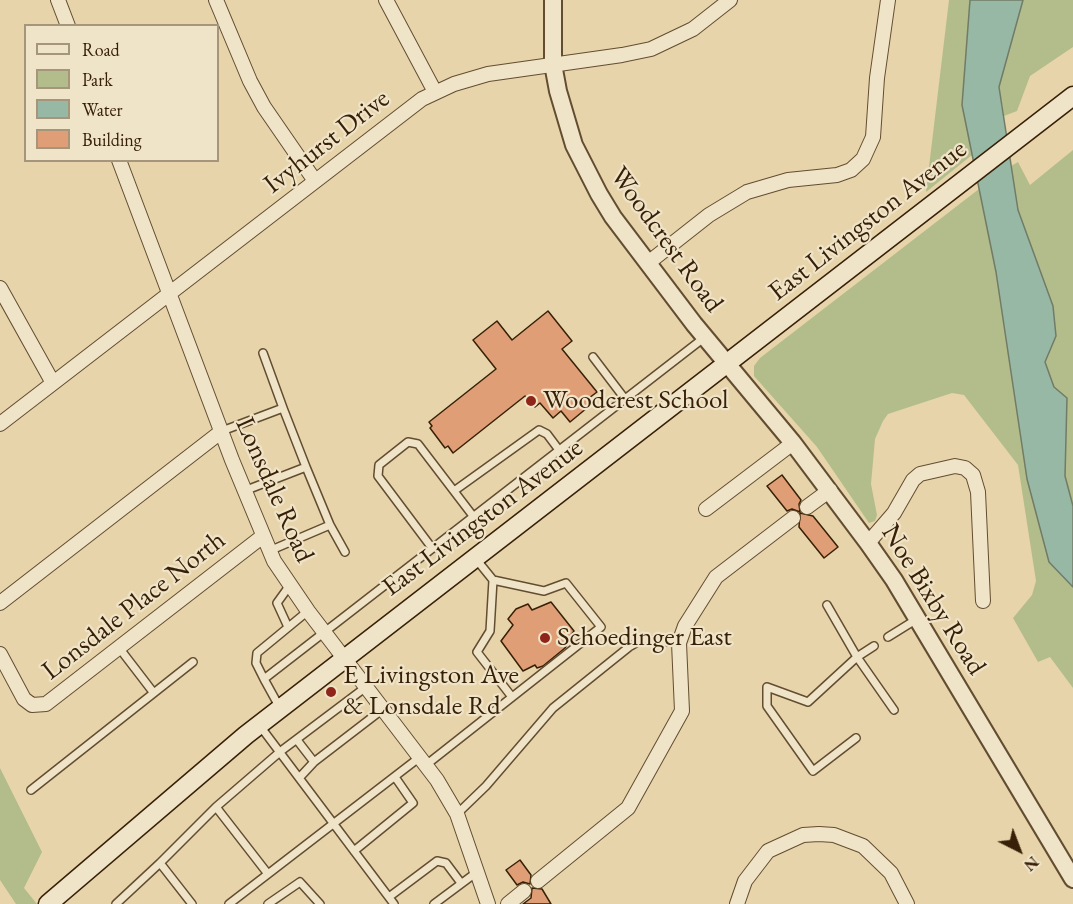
<!DOCTYPE html>
<style>
body{margin:0}
#map{position:relative;width:1073px;height:904px;overflow:hidden;background:#e7d4aa;font-family:"EB Garamond",serif}
canvas{display:block}
.legend{position:absolute;left:24px;top:24px;width:195px;height:138px;box-sizing:border-box;background:#efe3c8;border:2px solid #a5957b;margin:0;padding:8px 10px;list-style:none;font-size:18px;color:#372007}
.legend li{display:flex;align-items:center;gap:12px;height:30px}
.legend b{width:30px;border:2px solid #a5957b}
.north{position:absolute;left:989px;top:820px;width:60px;height:60px;-webkit-text-stroke:4px #efe3c8;paint-order:stroke;rotate:138deg;font-size:16px;font-weight:700;line-height:24px;text-align:center;color:#372007}
.north::after{content:'';display:block;margin:auto;width:21px;height:27px;background:#372007;clip-path:polygon(50% 0,100% 100%,50% 72%,0 100%)}
</style>
<div id="map">
<canvas width="1073" height="904"></canvas>
<ul class="legend">
<li><b style="height:8px;background:#efe3c8"></b>Road</li>
<li><b style="height:16px;background:#b3bd8b"></b>Park</li>
<li><b style="height:16px;background:#97b8a5"></b>Water</li>
<li><b style="height:16px;background:#e09e76"></b>Building</li>
</ul>
<div class="north">N</div>
</div>
<script>
const g = document.querySelector('canvas').getContext('2d');
g.lineJoin = 'round';
function paint(path, color) {
  g.fillStyle = color;
  g.fill(path, 'evenodd');
}
function poly(rows) {
  const path = new Path2D();
  for (const r of rows) {
    path.moveTo(r[0], r[1]);
    for (let i = 2; i < r.length; i += 2) path.lineTo(r[i], r[i + 1]);
  }
  return path;
}
function stroke(path, color, width, dash) {
  g.strokeStyle = color;
  g.lineWidth = width;
  g.lineCap = dash ? 'butt' : 'round';
  g.setLineDash(dash || []);
  g.stroke(path);
}
function write(font, color, halo, rows, align = 'center') {
  g.font = font + ' "EB Garamond",serif';
  g.lineWidth = 4.5;
  g.setLineDash([]);
  g.textBaseline = 'middle';
  g.strokeStyle = halo;
  g.fillStyle = color;
  for (const [text, x, y, turn = 0] of rows) {
    g.save();
    g.translate(x, y);
    g.rotate((+turn || 0) * Math.PI / 180);
    g.textAlign = isNaN(turn) ? turn : align;
    if (halo) g.strokeText(text, 0, 0);
    g.fillText(text, 0, 0);
    g.restore();
  }
}
paint(poly([
 [949,0,970,0,962,105,972,155,926,192],
 [1000,0,1073,0,1073,47,1030,76,1017,111,1004,116,1001,97,990,104],
 [1073,150,1073,556,1007,229,1016,197,1011,166,1018,162,1030,185],
 [979,189,996,272,1027,479,1049,562,1073,587,1073,688,1050,657,1038,662,1013,618,1032,595,1036,581,1018,465,964,395,952,393,888,414,883,421,875,439,871,484,877,515,875,521,869,523,817,447,754,376,754,366,760,358],
 [0,768,42,852,24,888,37,904,16,904,0,880]
]), '#b3bd8b');
const water = poly([
 [970,0,1023,0,999,87,1018,210,1053,306,1056,336,1045,362,1054,387,1067,398,1065,476,1073,506,1073,587,1049,562,1027,479,996,272,962,105,970,0]
]);
paint(water, '#97b8a5');
stroke(water, '#717b66', 1.5);
const building = poly([
 [548,311,572,341,562,349,597,392,589,398,593,403,570,422,561,411,553,418,540,403,535,407,525,396,453,453,448,446,445,448,430,428,432,426,429,422,496,369,473,340,497,321,512,340,548,311],
 [782,475,801,500,799,504,800,512,792,509,787,511,767,486,782,475],
 [800,513,813,516,838,547,824,558,799,527,800,513],
 [551,602,574,631,565,643,567,645,565,648,543,666,537,668,535,665,523,671,501,641,513,625,508,619,516,609,528,604,532,610,551,602],
 [520,860,531,875,530,884,523,882,517,885,506,870,520,860],
 [532,888,542,889,551,904,523,904,531,898,532,888]
]);
paint(building, '#e09e76');
stroke(building, '#372007', 1.5);
const service = poly([
 [263,353,283,408],
 [593,357,625,399],
 [222,431,283,408,306,467],
 [244,491,306,467,330,525,345,552],
 [454,491,539,430,547,434,559,450],
 [432,548,378,476,379,465,408,442,418,444,473,516],
 [269,551,330,525],
 [493,580,490,631,477,652,512,697],
 [827,605,857,657,894,710],
 [288,627,277,603,290,585],
 [888,637,917,619],
 [120,649,153,692],
 [264,679,256,663,257,653,308,611],
 [280,708,264,679,705,337],
 [260,726,394,904],
 [856,738,813,771,767,706,767,687,808,702,857,657,874,646],
 [297,740,314,762],
 [426,765,601,627,566,583,544,591,493,580,476,559],
 [300,777,314,762,383,709],
 [31,790,193,662],
 [216,807,268,874],
 [457,814,486,786,553,708,629,647,643,639,679,643],
 [354,851,413,803,395,777],
 [160,863,216,807,281,751,366,687],
 [389,897,437,861,446,863,461,883],
 [116,904,160,863,192,904],
 [229,904,420,757],
 [268,904,300,882,320,904],
 [434,904,477,872]
]);
const minor = poly([
 [58,0,68,26],
 [216,0,250,81,264,107,315,181],
 [386,0,435,92],
 [119,160,232,460,274,561,308,611,437,780,457,814,488,904],
 [648,263,709,215,747,192,788,180,837,175,851,170,863,159,873,137,877,78,888,0],
 [0,288,53,383],
 [0,424,422,99,454,84,488,74,622,55,651,49,693,29,730,0],
 [807,507,830,490],
 [706,509,793,443],
 [868,543,894,513,913,480,920,474,955,466,965,468,973,475,978,492,983,601],
 [0,603,222,431],
 [0,654,24,699,32,705,46,704,263,536],
 [538,881,628,808,682,711,679,643,685,626,716,577,793,518],
 [508,904,524,891],
 [737,904,745,881,768,851,803,835,819,834,834,835,863,846,891,873,907,904]
]);
const tertiary = poly([
 [553,0,553,64,558,91,574,145,599,194,613,217,694,324,793,443,868,543,894,580,1073,879]
]);
const secondary = poly([
 [48,904,246,735,1073,96]
]);
stroke(service, '#634d30', 10);
stroke(minor, '#634d30', 16);
stroke(tertiary, '#634d30', 20);
stroke(secondary, '#372007', 21);
stroke(service, '#efe3c8', 7);
stroke(minor, '#efe3c8', 14);
stroke(tertiary, '#efe3c8', 16);
stroke(secondary, '#efe3c8', 18);
for (const [x, y, r, color] of [
 [531,401,6,"#8f2418"],
 [545,638,6,"#8f2418"],
 [331,692,6,"#8f2418"]
]) {
  const dot = new Path2D();
  dot.arc(x, y, r, 0, 2 * Math.PI);
  g.fillStyle = color;
  g.fill(dot);
  stroke(dot, '#efe3c8', 2);
}
write('27px', '#372007', '#efe3c8', [
 ["Ivyhurst Drive",327,142,-38],
 ["East Livingston Avenue",868,221,-38],
 ["Woodcrest Road",666,240,54],
 ["Lonsdale Road",274,490,66],
 ["East Livingston Avenue",483,518,-37],
 ["Noe Bixby Road",933,600,58],
 ["Lonsdale Place North",134,606,-38]
]);
write('27px', '#372007', '#efe3c8', [
 ["Woodcrest School",543,401],
 ["Schoedinger East",557,638],
 ["E Livingston Ave",343,676],
 ["& Lonsdale Rd",343,707]
], 'left');
</script>
